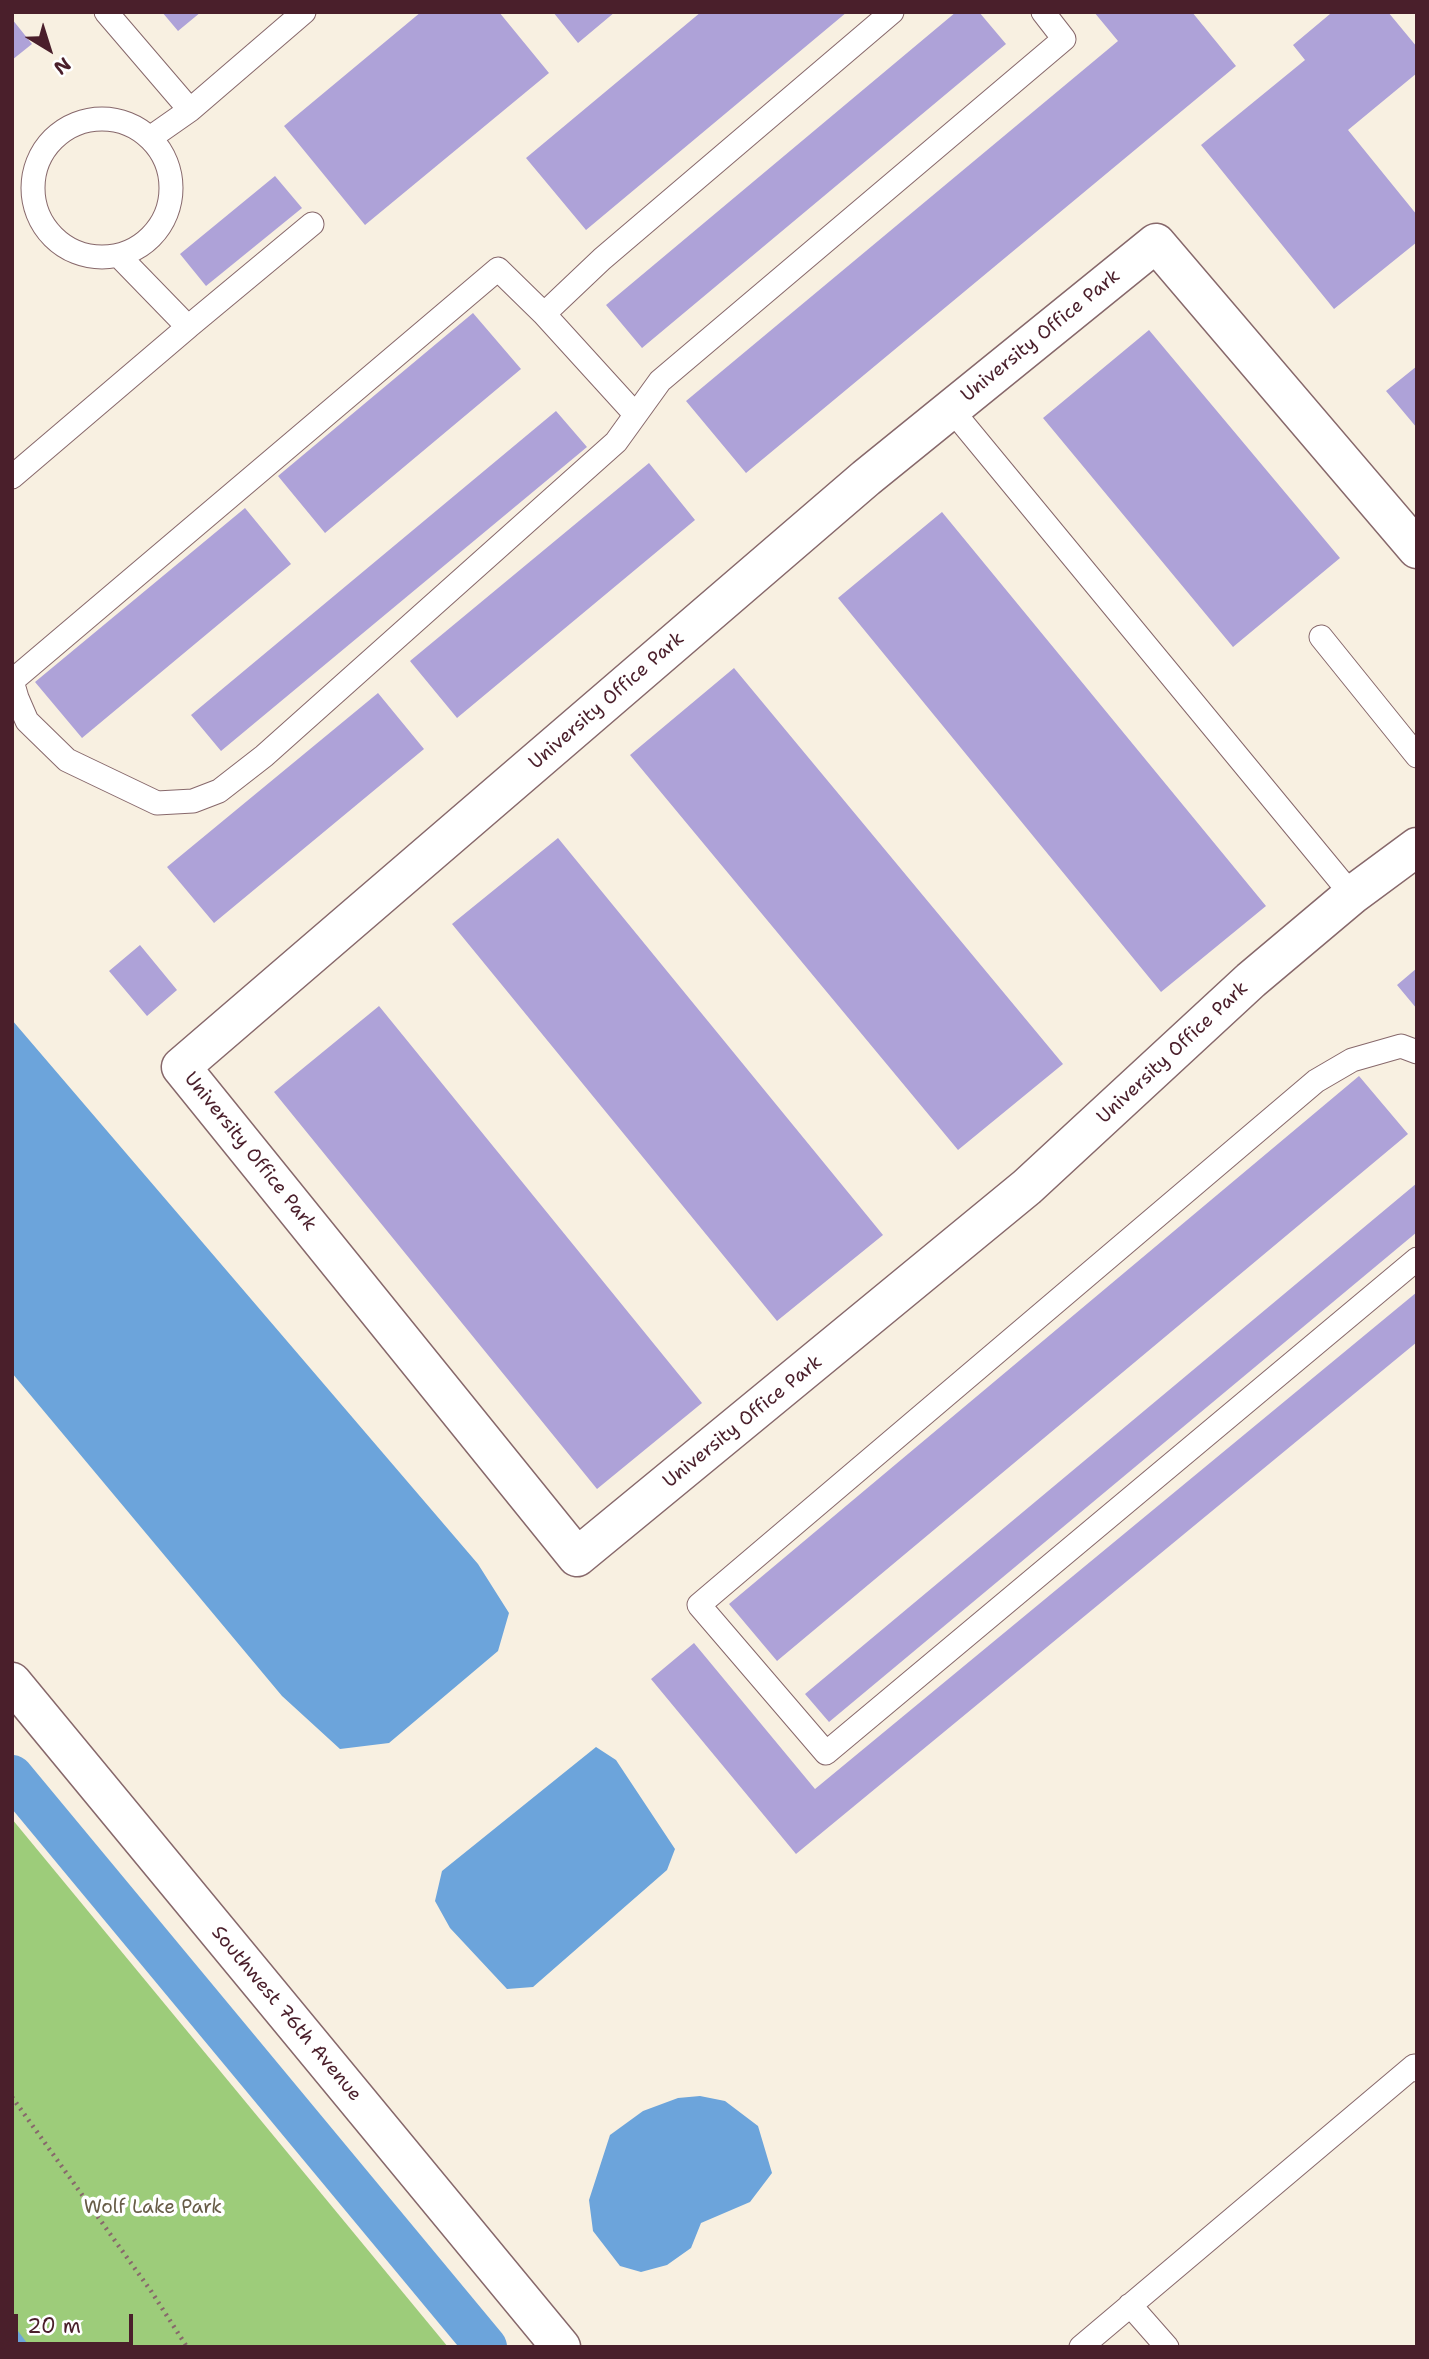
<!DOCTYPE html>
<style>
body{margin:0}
#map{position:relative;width:1429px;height:2359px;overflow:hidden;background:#f8f0e1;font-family:"Shantell Sans",sans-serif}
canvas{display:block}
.frame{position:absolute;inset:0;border:14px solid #4a1f2b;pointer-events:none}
.north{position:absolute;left:14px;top:14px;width:70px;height:70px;-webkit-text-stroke:5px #fff;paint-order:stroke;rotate:142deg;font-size:19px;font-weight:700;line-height:28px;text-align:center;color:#4a1f2b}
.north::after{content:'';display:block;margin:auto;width:24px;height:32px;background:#4a1f2b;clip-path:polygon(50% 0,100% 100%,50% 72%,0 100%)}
.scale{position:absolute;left:14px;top:2314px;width:119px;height:32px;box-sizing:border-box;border:4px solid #4a1f2b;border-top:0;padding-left:9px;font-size:21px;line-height:24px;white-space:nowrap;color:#4a1f2b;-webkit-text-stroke:5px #fff;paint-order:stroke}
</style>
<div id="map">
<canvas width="1429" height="2359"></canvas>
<div class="frame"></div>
<div class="north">N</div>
<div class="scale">20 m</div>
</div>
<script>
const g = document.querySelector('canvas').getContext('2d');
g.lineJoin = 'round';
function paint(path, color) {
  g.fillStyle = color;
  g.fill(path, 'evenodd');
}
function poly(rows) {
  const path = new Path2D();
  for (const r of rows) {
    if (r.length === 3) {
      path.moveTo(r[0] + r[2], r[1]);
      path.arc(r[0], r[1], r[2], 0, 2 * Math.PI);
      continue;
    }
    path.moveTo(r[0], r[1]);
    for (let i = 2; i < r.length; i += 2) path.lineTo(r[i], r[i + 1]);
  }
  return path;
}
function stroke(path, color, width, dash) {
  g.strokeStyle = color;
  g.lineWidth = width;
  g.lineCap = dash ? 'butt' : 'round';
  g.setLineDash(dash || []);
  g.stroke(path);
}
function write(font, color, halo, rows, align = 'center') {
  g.font = font + ' "Shantell Sans",sans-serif';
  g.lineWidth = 7;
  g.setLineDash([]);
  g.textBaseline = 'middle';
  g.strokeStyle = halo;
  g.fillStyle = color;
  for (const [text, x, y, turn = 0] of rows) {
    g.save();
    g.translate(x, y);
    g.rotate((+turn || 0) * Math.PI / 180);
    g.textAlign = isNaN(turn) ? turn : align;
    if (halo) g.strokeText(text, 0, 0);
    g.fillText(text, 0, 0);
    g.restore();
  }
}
paint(poly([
 [12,1819,448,2347,12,2347]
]), '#9dcc7a');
paint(poly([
 [12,1020,478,1564,509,1613,498,1651,389,1743,340,1749,282,1696,12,1373],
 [596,1747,616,1760,675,1849,667,1870,533,1987,507,1989,450,1928,435,1901,442,1871],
 [700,2096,725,2101,758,2126,772,2173,750,2202,701,2223,691,2248,667,2265,641,2272,620,2266,593,2231,589,2200,610,2135,643,2111,678,2098],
 [12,2323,30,2347,12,2347]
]), '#6ca4db');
stroke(poly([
 [12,1776,486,2347]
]), '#6ca4db', 42);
paint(poly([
 [162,12,201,12,178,31],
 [421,12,499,12,549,73,365,225,284,126],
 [553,12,615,12,578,43],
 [701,12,847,12,586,230,526,158],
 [956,12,979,12,1006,44,642,348,606,305],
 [1094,12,1192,12,1236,66,746,473,686,401,1118,41],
 [1328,12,1388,12,1417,47,1417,73,1348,130,1417,215,1417,242,1334,309,1201,145,1305,60,1293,45,1330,14],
 [12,19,32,44,12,60],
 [275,176,302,208,206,286,180,254],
 [473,313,521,369,325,533,278,476],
 [1149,330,1340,558,1233,647,1043,418],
 [1417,366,1417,428,1386,391],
 [556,411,587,447,221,751,191,715],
 [649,463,695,520,457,718,410,661],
 [245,508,291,564,82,738,35,682],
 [942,512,1266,906,1161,992,838,598],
 [734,668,1063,1064,958,1150,630,755],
 [378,693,424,749,214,923,167,867],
 [558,838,883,1235,777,1321,452,924],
 [140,945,177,990,147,1016,109,971],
 [1417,968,1417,1009,1397,985],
 [379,1006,702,1403,597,1489,274,1092],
 [1359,1076,1408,1134,777,1661,729,1604],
 [1417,1183,1417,1232,829,1722,805,1694],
 [1417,1292,1417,1342,796,1854,651,1679,694,1643,815,1789]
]), '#aea2d8');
const lane = poly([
 [106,12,190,110,304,12],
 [102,188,69],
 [150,138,190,110],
 [119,256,188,327,312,224],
 [544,314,635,414],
 [951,409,1352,895],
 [12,477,188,327],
 [1321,637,1417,756],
 [12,681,17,698,27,721,67,760,157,803,193,801,219,791,264,756,616,442,660,381,1064,39,1043,12],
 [12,681,498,269,544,314,602,259,892,12],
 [1417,1052,1401,1046,1352,1060,1316,1081,699,1605,826,1753,1417,1259],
 [1130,2305,1167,2347],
 [1081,2347,1414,2066,1417,2070]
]);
const street = poly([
 [1417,549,1156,243,866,478,181,1067,577,1557,1027,1187,1251,980,1352,895,1417,847]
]);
const secondary = poly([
 [12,1682,561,2347]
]);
stroke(lane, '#87686b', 25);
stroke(street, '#87686b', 41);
stroke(secondary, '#87686b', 41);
stroke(poly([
 [12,2097,151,2291,187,2347]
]), '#87686b', 4.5, [2, 5]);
stroke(lane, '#fff', 23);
stroke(street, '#fff', 38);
stroke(secondary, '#fff', 38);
write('19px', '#4a1f2b', '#fff', [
 ["University Office Park",1041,336,-39],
 ["University Office Park",607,701,-41],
 ["University Office Park",1173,1053,-43],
 ["University Office Park",250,1152,51],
 ["University Office Park",743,1422,-39],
 ["Southwest 76th Avenue",286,2014,50]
]);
write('19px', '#675c47', '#fff', [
 ["Wolf Lake Park",153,2208]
]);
</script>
